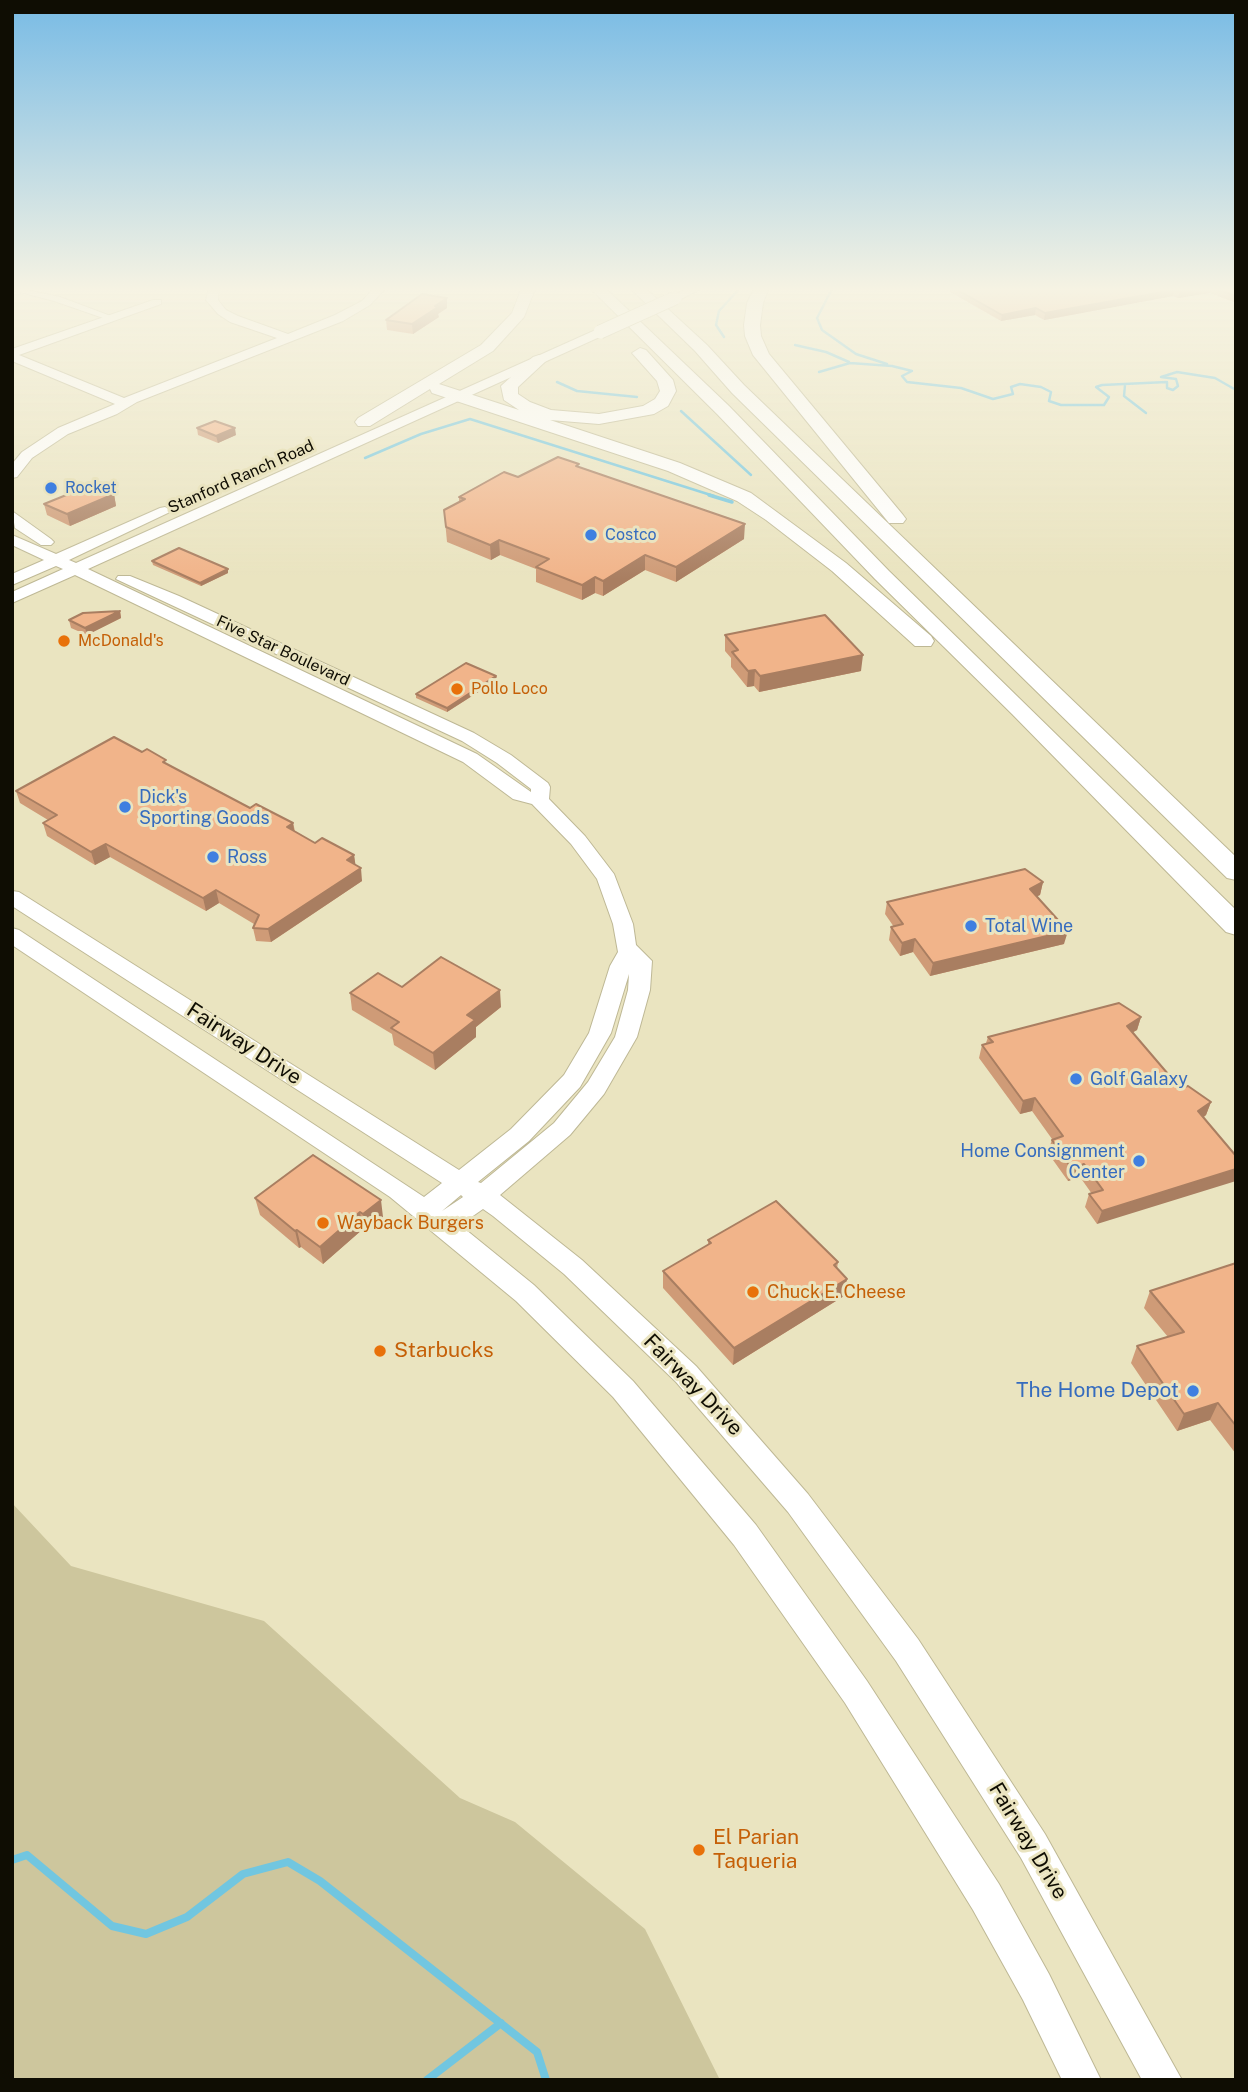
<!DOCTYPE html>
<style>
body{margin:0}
#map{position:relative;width:1248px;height:2092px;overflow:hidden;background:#eae4c0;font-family:"Public Sans",sans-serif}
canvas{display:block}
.frame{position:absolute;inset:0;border:14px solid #0f0d03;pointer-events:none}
</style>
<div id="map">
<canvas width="1248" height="2092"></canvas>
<div class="frame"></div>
</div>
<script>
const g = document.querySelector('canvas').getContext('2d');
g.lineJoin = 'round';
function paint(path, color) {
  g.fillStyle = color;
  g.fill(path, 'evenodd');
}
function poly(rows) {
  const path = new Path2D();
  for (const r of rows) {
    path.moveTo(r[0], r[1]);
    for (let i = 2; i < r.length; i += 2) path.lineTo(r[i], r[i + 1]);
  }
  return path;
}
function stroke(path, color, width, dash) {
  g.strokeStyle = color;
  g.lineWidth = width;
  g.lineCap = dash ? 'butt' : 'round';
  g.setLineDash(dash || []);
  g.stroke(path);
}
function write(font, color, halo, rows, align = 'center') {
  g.font = font + ' "Public Sans",sans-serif';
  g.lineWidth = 6;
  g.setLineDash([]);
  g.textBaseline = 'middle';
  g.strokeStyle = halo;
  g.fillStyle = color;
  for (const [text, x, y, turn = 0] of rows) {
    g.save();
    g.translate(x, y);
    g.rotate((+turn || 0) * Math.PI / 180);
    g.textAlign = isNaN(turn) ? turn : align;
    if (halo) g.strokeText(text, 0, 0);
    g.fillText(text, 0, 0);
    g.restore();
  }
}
paint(poly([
 [12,1503,71,1566,264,1621,460,1798,515,1822,645,1929,720,2080,12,2080]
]), '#cdc69d');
stroke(poly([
 [833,287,817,318,822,330,856,354,887,364],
 [724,337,716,325,719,311,741,287],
 [795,345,826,352,849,362],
 [819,372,850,363,892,366,912,371,902,376,907,382,961,388,993,399,1013,394,1011,387,1020,384,1041,387,1051,392,1049,401,1061,405,1104,405,1109,397,1096,387,1102,385,1167,382,1167,388,1173,390,1178,386,1176,379,1161,377,1177,372,1215,378,1236,390],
 [557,382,577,391,637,397],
 [1125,385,1124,396,1146,413],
 [681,411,751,475],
 [365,458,421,434,470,419,714,496]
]), '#71c6e0', 2.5);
stroke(poly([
 [709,495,732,502]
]), '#71c6e0', 3.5);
stroke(poly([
 [12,1860,27,1855,112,1926,146,1934,187,1917,243,1874,288,1862,320,1881,537,2052,546,2080],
 [427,2080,501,2023]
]), '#71c6e0', 8);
const street = poly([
 [12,287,60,297,116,318,109,320,54,301,12,290,12,287]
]);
const secondary = poly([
 [209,287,219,287,218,300,226,310,238,316,288,334,335,315,362,301,375,287,387,287,370,305,343,321,137,402,117,414,68,434,32,458,17,477,12,478,12,464,22,452,58,428,115,404,12,361,12,349,153,300,161,300,161,304,19,355,124,398,277,338,230,322,218,314,206,300,209,287],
 [690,287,704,287,679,300,669,298,690,287],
 [600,328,604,329,604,335,88,569,477,754,531,792,531,789,497,763,462,741,116,579,118,576,130,576,179,596,474,733,511,755,548,783,550,787,549,799,585,836,614,874,633,924,636,945,652,961,650,990,637,1037,604,1094,570,1135,500,1195,582,1260,696,1366,808,1494,918,1639,1045,1834,1182,2080,1142,2080,1021,1858,896,1661,788,1512,676,1382,564,1274,493,1216,483,1209,460,1225,534,1285,633,1381,756,1525,867,1681,999,1884,1049,1974,1101,2080,1062,2080,1023,2000,973,1910,845,1703,734,1545,613,1397,516,1301,390,1197,12,945,12,928,19,930,424,1197,442,1183,12,906,12,891,19,892,459,1170,511,1129,564,1075,589,1033,610,966,618,952,613,924,597,879,571,844,532,804,513,799,463,762,75,575,12,603,12,592,63,569,56,566,12,585,12,574,44,560,12,545,12,535,56,554,160,508,165,507,172,511,69,560,76,563,600,328],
 [629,974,628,990,615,1037,588,1082,554,1123,481,1183,478,1182,529,1141,580,1087,611,1033,629,974],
 [461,1195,463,1197,442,1211,461,1195],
 [12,511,51,539,54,542,51,545,41,545,15,528,12,511]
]);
const highway = poly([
 [522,287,536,287,524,317,493,351,439,384,519,410,504,400,501,386,533,357,539,355,547,360,518,387,518,394,530,402,551,410,599,414,643,406,655,399,660,391,657,381,632,353,640,348,646,350,673,380,676,391,668,406,654,414,599,424,550,420,680,463,751,493,846,563,931,636,934,641,931,646,915,646,832,571,766,520,737,501,668,471,432,393,430,389,370,426,358,426,355,422,358,418,481,345,512,313,522,287],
 [589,287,604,287,729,406,889,571,1236,910,1236,935,1226,932,1012,714,875,579,717,414,589,287],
 [629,287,644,287,707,345,744,385,1236,857,1236,880,1227,878,732,393,695,351,629,287],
 [755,287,769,287,763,303,760,325,761,336,769,354,903,515,906,519,903,523,889,523,753,355,745,336,744,325,747,303,755,287]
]);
stroke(street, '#beb895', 2);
stroke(secondary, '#beb895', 2);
stroke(highway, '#beb895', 2);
paint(street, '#fff');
paint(secondary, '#fff');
paint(highway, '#fff');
const secondaryBridge = poly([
 [600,332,675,298]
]);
stroke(secondaryBridge, '#beb895', 15, []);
stroke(secondaryBridge, '#fff', 13);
paint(poly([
 [951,287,1236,287,1236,303,1210,293,1178,298,1173,296,1044,320,1035,315,1001,321,950,292],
 [447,308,438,314,439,317,413,334,387,330,386,320],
 [197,428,236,435,218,443,198,435],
 [579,467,744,539,676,582,645,570,603,596,595,593,582,600,536,582,536,569,500,555,491,560,447,542,444,510,459,502,459,497,518,477],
 [114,494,116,506,70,526,47,515,44,504],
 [152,561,228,569,228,573,201,586,153,565],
 [120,611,121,618,87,635,71,628,69,620],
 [725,635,861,671,759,692,754,686,747,687,731,667,731,658,725,651],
 [496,676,497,680,447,712,416,698,416,694],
 [167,764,250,808,293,823,295,831,315,843,354,855,355,865,362,881,271,942,256,941,253,928,254,924,219,903,206,911,110,857,95,865,47,836,43,823,48,820,20,803,16,791],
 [1043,882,1040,895,1037,896,1064,944,930,976,913,952,900,956,889,940,891,927,894,927,885,914,887,902],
 [402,987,501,1007,476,1027,476,1037,435,1070,394,1045,392,1034,352,1010,350,993],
 [1141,1017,1137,1030,1133,1032,1180,1088,1211,1102,1206,1115,1097,1224,1085,1207,1089,1194,1092,1194,1080,1177,1068,1181,1048,1153,1052,1139,1032,1111,1020,1114,979,1058,982,1045,986,1043,988,1037],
 [313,1155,383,1217,366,1231,363,1229,323,1264,301,1247,299,1248,260,1215,255,1198],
 [708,1240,838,1262,837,1269,847,1279,844,1296,733,1365,663,1288,663,1271,708,1245],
 [1236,1263,1236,1454,1210,1420,1177,1431,1131,1363,1137,1346,1168,1337,1144,1308,1150,1291]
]), '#cf9b77');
paint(poly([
 [1211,287,1210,293,1178,298,1179,292],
 [1174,290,1173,296,1044,320,1045,313],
 [447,298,447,308,438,314,439,317,413,334,412,324],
 [1036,308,1035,315,1001,321,1002,315],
 [235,428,236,435,218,443,216,436],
 [114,494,116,506,70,526,67,514],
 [745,524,744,539,676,582,676,567],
 [499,540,500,555,491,560,490,545],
 [645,555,645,570,603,596,603,581],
 [228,569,228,573,201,586,200,583],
 [595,577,595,593,582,600,582,585],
 [120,611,121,618,87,635,85,628],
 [863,655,861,671,759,692,760,676],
 [755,670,754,686,747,687,748,671],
 [496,676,497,680,447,712,447,708],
 [293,823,295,836,287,827],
 [106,844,110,857,95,865,91,852],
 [354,855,356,868,347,860],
 [361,868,362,881,271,942,268,929],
 [1043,882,1040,895,1027,901,1030,889],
 [216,890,219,903,206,911,203,898],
 [1068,931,1064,944,930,976,933,963],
 [915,939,913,952,900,956,902,943],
 [500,990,501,1007,476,1027,476,1037,435,1070,433,1053,467,1015],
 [1141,1017,1137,1030,1123,1038,1127,1026],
 [1035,1098,1032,1111,1020,1114,1023,1101],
 [1211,1102,1206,1115,1193,1124,1198,1111],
 [1084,1164,1080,1177,1068,1181,1072,1169],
 [1236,1169,1236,1181,1097,1224,1102,1211],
 [381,1200,383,1217,366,1231,363,1214],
 [360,1212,363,1229,323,1264,320,1247],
 [297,1230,301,1247,299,1248,295,1231],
 [847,1279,844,1296,733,1365,734,1348],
 [1218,1403,1210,1420,1177,1431,1184,1414]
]), '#a97e61');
const building = poly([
 [952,287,1236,287,1236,296,1211,287,1179,292,1174,290,1045,313,1036,308,1002,315,952,287],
 [422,294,447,298,435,306,438,307,412,324,386,320,422,294],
 [215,421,235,428,216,436,197,428,215,421],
 [558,457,579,464,576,466,745,524,676,567,645,555,603,581,595,577,582,585,536,567,549,559,499,540,490,545,446,527,444,510,465,499,459,497,504,472,518,477,558,457],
 [91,485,114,494,67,514,44,504,91,485],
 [179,548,228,569,200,583,152,561,179,548],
 [120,611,85,628,69,620,83,613,120,611],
 [825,615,863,655,760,676,755,670,748,671,732,652,738,650,725,635,825,615],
 [466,663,496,676,447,708,416,694,466,663],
 [114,737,142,752,147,749,166,760,163,762,250,808,256,804,293,823,287,827,315,843,322,838,354,855,347,860,361,868,268,929,253,928,259,915,216,890,203,898,106,844,91,852,43,823,57,815,16,791,114,737],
 [1025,869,1043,882,1030,889,1068,931,933,963,915,939,902,943,891,927,903,924,887,902,1025,869],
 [441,957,500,990,467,1015,475,1020,433,1053,391,1028,399,1022,350,993,378,973,402,987,441,957],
 [1119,1003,1141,1017,1127,1026,1180,1088,1188,1086,1211,1102,1198,1111,1236,1156,1236,1169,1102,1211,1089,1194,1103,1190,1084,1164,1072,1169,1052,1140,1063,1136,1035,1098,1023,1101,982,1045,993,1042,988,1037,1119,1003],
 [313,1155,381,1200,363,1214,360,1212,320,1247,297,1230,295,1231,255,1198,313,1155],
 [776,1201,838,1262,834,1265,847,1279,734,1348,663,1271,711,1243,708,1240,776,1201],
 [1236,1263,1236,1426,1218,1403,1184,1414,1137,1346,1184,1332,1150,1291,1236,1263]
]);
paint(building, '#f1b48a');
stroke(building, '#a97e61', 2);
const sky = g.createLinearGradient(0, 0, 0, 579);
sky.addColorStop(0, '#78bbe5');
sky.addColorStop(0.5, '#f6f3e3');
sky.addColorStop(1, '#f6f3e300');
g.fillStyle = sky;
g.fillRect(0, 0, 1248, 579);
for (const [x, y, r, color] of [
 [51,488,7,"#3f7fe0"],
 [591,535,7,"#3f7fe0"],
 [64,641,7,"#e8710a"],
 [457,689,7,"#e8710a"],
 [125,807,7,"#3f7fe0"],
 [213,857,7,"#3f7fe0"],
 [971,926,7,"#3f7fe0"],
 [1076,1079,7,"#3f7fe0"],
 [1139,1161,7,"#3f7fe0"],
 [323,1223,7,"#e8710a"],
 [753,1292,7,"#e8710a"],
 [380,1351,7,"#e8710a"],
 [1193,1391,7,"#3f7fe0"],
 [699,1850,7,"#e8710a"]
]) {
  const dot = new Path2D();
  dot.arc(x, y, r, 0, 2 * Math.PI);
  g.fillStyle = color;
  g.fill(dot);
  stroke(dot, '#eae4c0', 2.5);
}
write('16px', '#0f0d03', '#eae4c0', [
 ["Stanford Ranch Road",241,477,-24],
 ["Five Star Boulevard",283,651,25]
]);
write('16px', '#366cbe', '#eae4c0', [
 ["Rocket",65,488],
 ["Costco",605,535]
], 'left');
write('16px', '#c56008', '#eae4c0', [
 ["McDonald's",78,641],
 ["Pollo Loco",471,689]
], 'left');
write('18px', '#366cbe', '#eae4c0', [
 ["Dick's",139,797],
 ["Sporting Goods",139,818],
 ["Ross",227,857],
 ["Total Wine",985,926],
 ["Golf Galaxy",1090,1079],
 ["Home Consignment",1125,1151,"right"],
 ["Center",1125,1172,"right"]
], 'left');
write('18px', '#c56008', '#eae4c0', [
 ["Wayback Burgers",337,1223],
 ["Chuck E. Cheese",767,1292]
], 'left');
write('21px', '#0f0d03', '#eae4c0', [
 ["Fairway Drive",244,1044,33],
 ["Fairway Drive",693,1385,46],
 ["Fairway Drive",1028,1841,59]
]);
write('21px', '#c56008', '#eae4c0', [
 ["Starbucks",394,1351],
 ["El Parian",713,1838],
 ["Taqueria",713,1862]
], 'left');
write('21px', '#366cbe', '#eae4c0', [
 ["The Home Depot",1179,1391]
], 'right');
</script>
